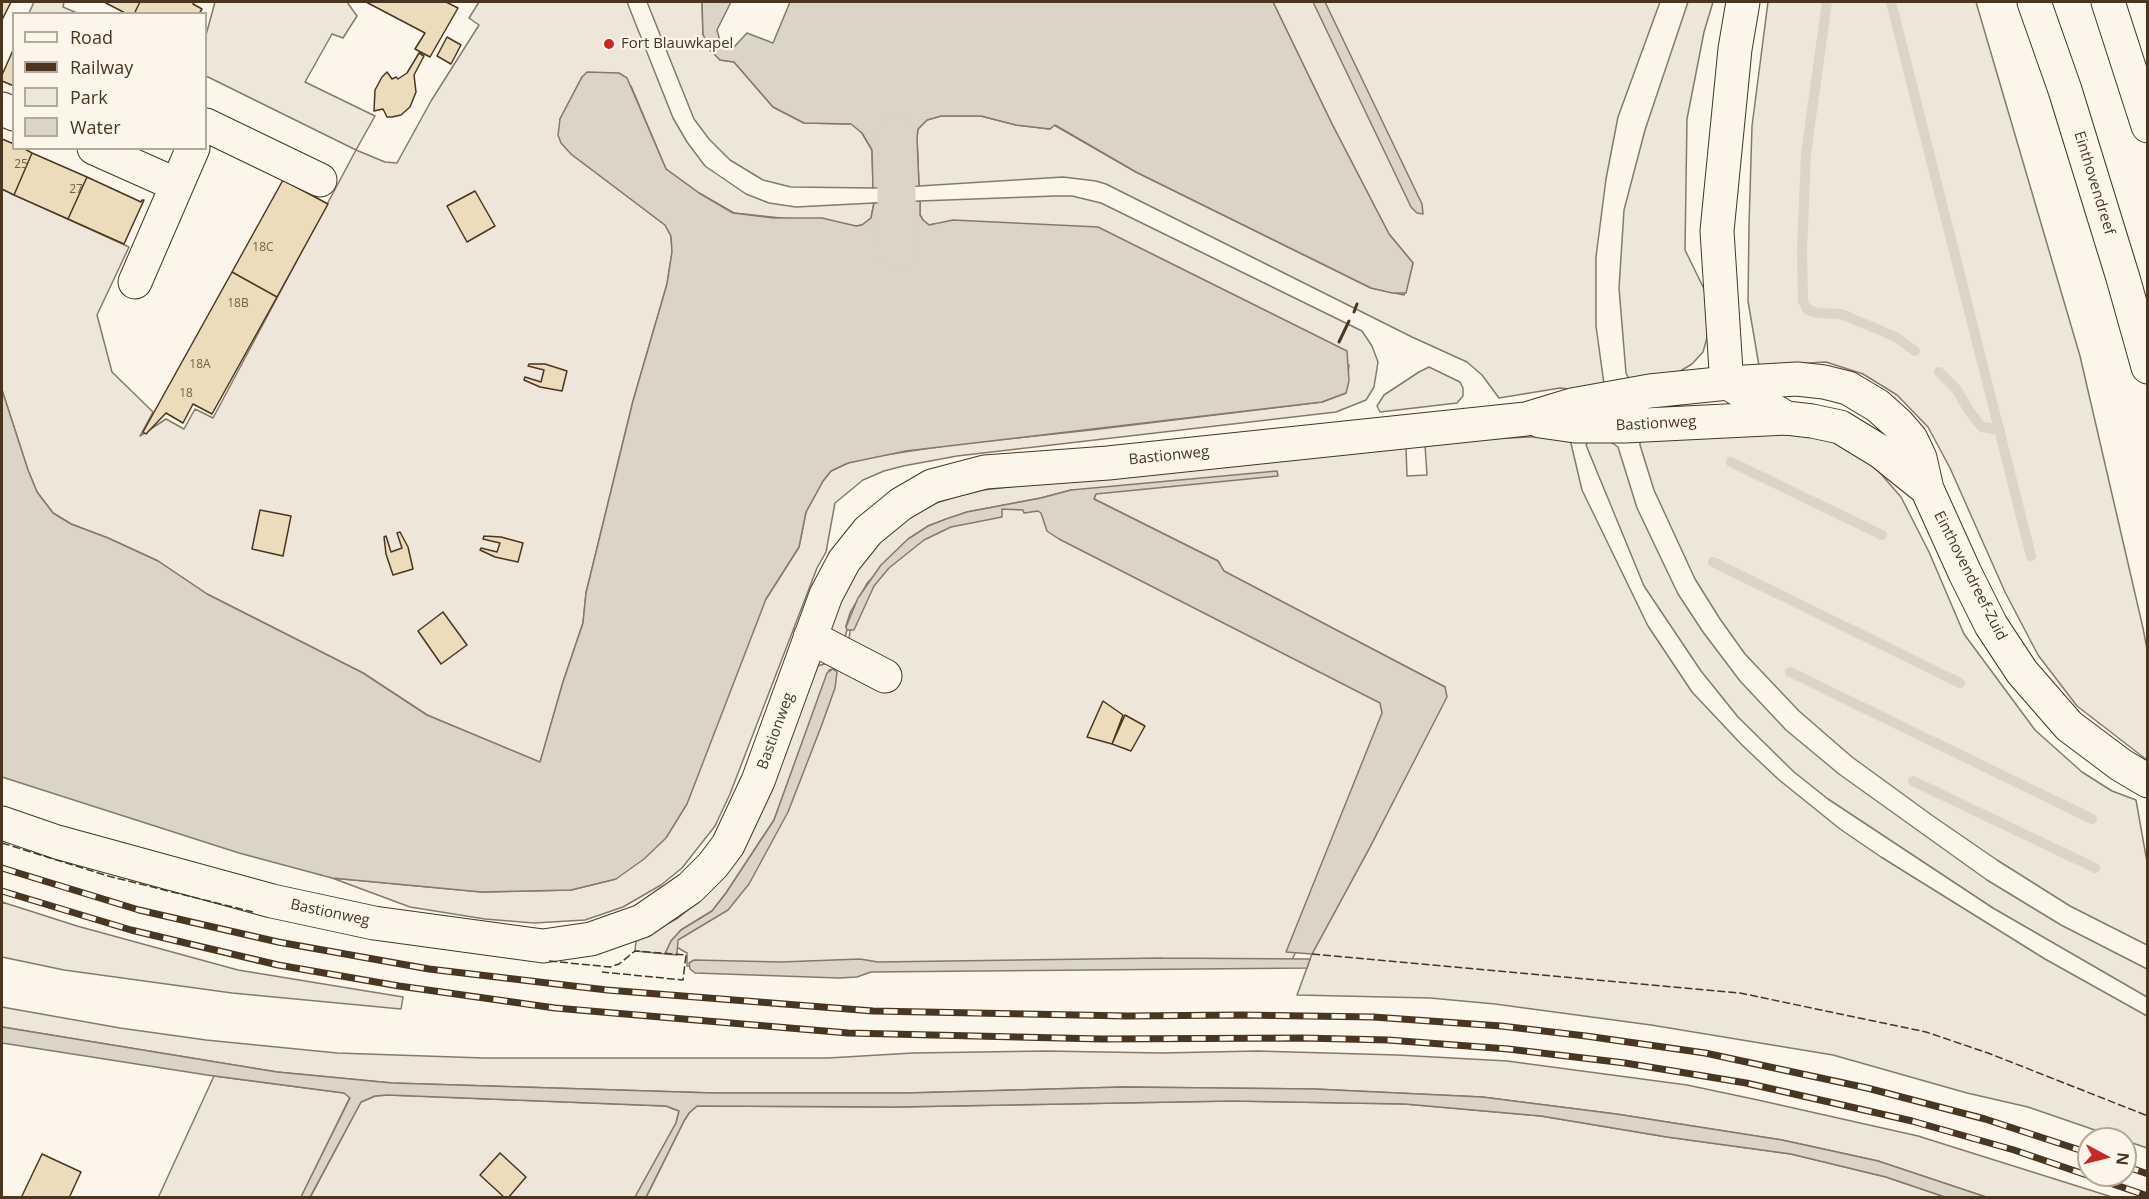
<!DOCTYPE html>
<style>
body{margin:0}
#map{position:relative;width:2149px;height:1199px;overflow:hidden;background:#fbf6e9;font-family:"Open Sans",sans-serif}
canvas{display:block}
.frame{position:absolute;inset:0;border:3px solid #4a3520;pointer-events:none}
.legend{position:absolute;left:12px;top:12px;width:195px;height:138px;box-sizing:border-box;background:#fbf6e9;border:2px solid #b4a999;margin:0;padding:8px 10px;list-style:none;font-size:18px;color:#4a3520}
.legend li{display:flex;align-items:center;gap:12px;height:30px}
.legend b{width:30px;border:2px solid #b4a999}
.north{position:absolute;left:2077px;top:1127px;width:60px;height:60px;box-sizing:border-box;background:#fbf6e9;border:2px solid #b4a999;border-radius:50%;rotate:97deg;font-size:16px;font-weight:700;line-height:24px;text-align:center;color:#4a3520}
.north::after{content:'';display:block;margin:auto;width:21px;height:27px;background:#c62828;clip-path:polygon(50% 0,100% 100%,50% 72%,0 100%)}
</style>
<div id="map">
<canvas width="2149" height="1199"></canvas>
<div class="frame"></div>
<ul class="legend">
<li><b style="height:8px;background:#fbf6e9"></b>Road</li>
<li><b style="height:8px;background:#4a3520"></b>Railway</li>
<li><b style="height:16px;background:#ede6d9"></b>Park</li>
<li><b style="height:16px;background:#dcd4c6"></b>Water</li>
</ul>
<div class="north">N</div>
</div>
<script>
const g = document.querySelector('canvas').getContext('2d');
g.lineJoin = 'round';
function paint(path, color) {
  g.fillStyle = color;
  g.fill(path, 'evenodd');
}
function poly(rows) {
  const path = new Path2D();
  for (const r of rows) {
    path.moveTo(r[0], r[1]);
    for (let i = 2; i < r.length; i += 2) path.lineTo(r[i], r[i + 1]);
  }
  return path;
}
function stroke(path, color, width, dash) {
  g.strokeStyle = color;
  g.lineWidth = width;
  g.lineCap = dash ? 'butt' : 'round';
  g.setLineDash(dash || []);
  g.stroke(path);
}
function write(font, color, halo, rows, align = 'center') {
  g.font = font + ' "Open Sans",sans-serif';
  g.lineWidth = 4.5;
  g.setLineDash([]);
  g.textBaseline = 'middle';
  g.strokeStyle = halo;
  g.fillStyle = color;
  for (const [text, x, y, turn = 0] of rows) {
    g.save();
    g.translate(x, y);
    g.rotate((+turn || 0) * Math.PI / 180);
    g.textAlign = isNaN(turn) ? turn : align;
    if (halo) g.strokeText(text, 0, 0);
    g.fillText(text, 0, 0);
    g.restore();
  }
}
const green = poly([
 [34,2,64,2,63,7,77,13,29,13,34,2],
 [215,2,347,2,357,16,343,38,332,34,305,82,375,116,356,150,385,162,397,163,431,101,479,25,469,18,479,2,627,2,673,118,687,142,705,166,746,194,769,203,796,207,874,203,871,218,862,225,856,226,734,213,699,193,666,169,631,86,582,77,560,119,571,154,665,225,671,236,672,252,667,284,633,401,586,593,583,623,563,682,540,763,427,715,363,673,207,594,158,561,108,538,71,524,53,513,37,492,28,470,2,390,2,189,129,247,97,315,112,372,153,412,140,436,166,419,184,429,195,409,213,418,356,150,206,76,206,35,215,2],
 [647,2,702,2,703,34,720,60,734,62,773,107,804,123,852,124,862,133,872,150,873,188,791,187,763,180,730,160,709,139,694,119,647,2],
 [1273,2,1660,2,1618,117,1606,179,1596,257,1596,326,1604,384,1578,390,1560,388,1499,398,1482,375,1467,362,1412,337,1106,184,1096,181,1063,177,919,186,917,138,918,129,927,120,941,116,981,116,1016,125,1050,129,1054,125,1136,172,1371,288,1404,295,1413,263,1389,234,1332,124,1273,2],
 [1688,2,1713,2,1704,32,1687,119,1685,250,1708,297,1707,338,1703,352,1692,364,1677,373,1630,381,1626,373,1619,288,1624,210,1645,130,1688,2],
 [1768,2,1976,2,2080,356,2143,628,2148,655,2147,760,2077,706,2038,655,2005,592,1950,468,1928,427,1897,395,1863,374,1826,362,1759,366,1748,301,1749,225,1752,126,1768,2],
 [1055,196,1072,196,1101,203,1362,331,1372,346,1378,362,1374,387,1366,400,1336,412,957,456,903,466,884,471,863,480,835,503,826,552,817,568,730,794,715,826,682,868,661,885,623,907,585,920,534,923,485,919,410,907,332,878,482,892,571,890,616,879,766,599,799,547,806,512,823,481,831,471,848,463,871,457,951,445,1091,430,1322,402,1346,393,1349,365,934,224,929,225,923,220,920,215,920,201,1055,196],
 [1429,367,1460,382,1463,388,1463,396,1457,403,1380,412,1377,406,1384,395,1419,372,1429,367],
 [1806,433,1836,442,1867,458,1901,497,1929,552,1964,634,2035,730,2082,772,2112,791,2136,800,2147,862,2147,945,2070,906,1997,860,1933,816,1852,757,1799,711,1745,654,1720,619,1695,579,1654,490,1640,445,1640,434,1806,433],
 [1569,435,1582,490,1648,626,1692,692,1742,745,1778,779,1840,829,1881,857,2045,959,2147,1016,2147,1148,2028,1107,1967,1093,1833,1055,1651,1025,1495,1004,1430,998,1297,995,1312,954,1370,847,1446,697,1445,687,1223,571,1218,561,1094,499,1096,494,1071,490,1041,498,967,512,928,526,868,582,850,613,846,626,847,630,845,637,828,630,855,571,877,543,906,518,933,504,958,496,983,490,1184,467,1406,448,1407,476,1427,475,1425,445,1429,442,1569,435],
 [1604,437,1618,447,1637,508,1678,594,1703,632,1740,681,1786,730,1839,774,1987,880,2061,925,2147,969,2147,997,1993,908,1828,799,1794,772,1738,717,1701,671,1644,586,1586,445,1590,438,1604,437],
 [1039,504,1412,701,1292,960,792,968,687,966,687,953,673,945,683,931,717,911,777,821,834,670,849,639,850,631,872,583,903,547,968,514,1039,504],
 [838,660,833,669,829,670,774,820,726,893,712,911,681,930,671,941,665,954,635,951,636,941,678,918,702,898,814,667,838,660],
 [2,902,77,926,238,970,403,997,401,1009,232,993,64,970,2,957,2,902],
 [2,1007,120,1028,206,1040,337,1053,484,1058,828,1058,913,1053,1046,1051,1162,1053,1257,1051,1397,1055,1507,1061,1687,1085,1758,1100,1918,1136,2112,1197,1986,1197,1878,1161,1782,1140,1616,1114,1482,1097,1314,1089,1123,1087,907,1093,714,1093,392,1083,277,1072,2,1027,2,1007],
 [214,1076,344,1093,350,1097,301,1197,158,1198,214,1076],
 [388,1095,666,1106,679,1111,676,1123,635,1197,310,1198,361,1102,375,1096,388,1095],
 [1232,1101,1405,1104,1541,1116,1667,1137,1791,1154,1886,1177,1945,1197,646,1198,684,1121,689,1113,697,1106,896,1107,1232,1101]
]);
paint(green, '#ede6d9');
stroke(green, '#887966', 1.5);
const water = poly([
 [702,2,731,2,717,30,720,41,734,47,747,33,773,43,790,2,1273,2,1332,124,1389,234,1413,263,1406,293,1392,293,1371,288,1136,172,1055,125,1050,129,1016,125,981,116,941,116,927,120,918,129,917,138,919,186,873,188,872,150,862,133,851,124,804,123,773,107,734,62,720,60,708,48,703,34,702,2],
 [1313,2,1325,2,1422,204,1423,214,1417,213,1411,207,1313,2],
 [587,72,619,73,627,78,666,169,699,193,733,213,774,218,822,218,856,226,862,225,871,218,874,203,920,201,920,215,923,220,929,225,953,220,1098,227,1347,351,1349,381,1346,393,1322,402,906,451,848,463,831,471,823,481,806,512,799,547,766,599,687,804,666,838,644,859,616,879,571,890,482,892,332,878,239,853,2,777,2,390,28,470,37,492,53,513,71,524,108,538,158,561,207,594,363,673,427,715,540,762,563,682,583,623,586,593,633,401,667,284,672,252,671,236,665,225,571,154,561,143,558,135,560,119,582,77,587,72],
 [1277,471,1278,476,1096,494,1094,499,1218,561,1224,571,1445,687,1447,697,1370,847,1312,954,1286,952,1382,713,1380,703,1059,539,1047,531,1041,513,1038,511,1024,513,1023,510,1002,509,1002,517,951,527,924,540,889,568,874,586,854,630,847,630,846,627,858,598,881,565,908,539,928,526,946,519,967,512,1041,498,1071,490,1277,471],
 [833,669,837,672,835,688,821,727,788,812,749,884,728,910,678,940,677,955,665,954,671,941,681,930,712,911,726,893,774,820,827,673,833,669],
 [1162,958,1310,959,1307,968,871,972,857,977,839,978,695,973,690,969,689,963,694,960,781,962,860,959,878,962,1162,958],
 [2,1027,277,1072,392,1083,714,1093,907,1093,1123,1087,1314,1089,1482,1097,1616,1114,1782,1140,1878,1161,1986,1197,1945,1197,1886,1177,1791,1154,1667,1137,1541,1116,1405,1104,1232,1101,896,1107,697,1106,689,1113,684,1121,646,1197,635,1197,676,1123,679,1111,666,1106,388,1095,375,1096,361,1102,310,1197,301,1197,350,1098,344,1093,207,1075,2,1043,2,1027]
]);
paint(water, '#dcd4c6');
stroke(water, '#887966', 1.5);
stroke(poly([
 [1827,2,1806,154,1802,251,1803,301,1807,309,1817,313,1841,314,1896,337,1915,351],
 [1891,2,2031,556],
 [1939,372,1957,390,1969,411,1982,427,2000,430],
 [1731,462,1882,535],
 [1713,562,1960,683],
 [1790,672,2092,819],
 [1913,781,2095,868]
]), '#dcd4c6', 10);
stroke(poly([
 [895,136,898,253]
]), '#dcd4c6', 38);
const building = poly([
 [2,2,11,2,2,20,2,2],
 [104,2,140,2,134,14,127,14,104,2],
 [140,2,194,2,193,4,202,9,199,14,134,14,140,2],
 [366,2,446,2,458,8,430,57,415,49,425,33,366,2],
 [447,37,461,45,451,64,437,56,447,37],
 [14,48,14,86,2,81,2,75,14,48],
 [419,53,424,56,414,75,416,92,410,107,401,115,392,117,387,117,383,109,374,111,375,90,382,77,387,72,392,79,396,77,398,79,407,73,419,53],
 [2,139,14,144,14,148,23,148,32,153,14,195,2,189,2,139],
 [32,153,87,177,68,219,14,195,32,153],
 [87,177,141,202,142,200,144,200,124,244,68,219,87,177],
 [283,180,328,204,277,297,232,272,283,180],
 [475,191,495,226,467,242,447,206,475,191],
 [232,272,277,297,212,414,193,404,183,423,166,413,146,434,143,432,232,272],
 [529,364,545,364,567,371,562,391,540,387,524,380,525,377,541,382,544,370,528,366,529,364],
 [260,510,291,516,283,556,252,549,260,510],
 [400,532,408,547,413,569,393,575,386,554,384,537,386,536,391,552,402,548,397,533,400,532],
 [484,536,501,537,523,543,518,562,495,557,480,550,481,548,497,552,500,543,483,539,484,536],
 [443,612,467,645,441,664,418,631,443,612],
 [1103,701,1123,715,1112,744,1087,737,1103,701],
 [1125,715,1145,726,1131,751,1112,744,1125,715],
 [500,1153,526,1177,508,1198,505,1198,480,1175,500,1153],
 [42,1154,81,1172,69,1198,21,1198,42,1154]
]);
paint(building, '#ecdcbc');
stroke(building, '#4a3520', 1.5);
const minor = poly([
 [2,109,14,114],
 [206,125,320,180],
 [94,148,177,185],
 [135,282,193,148],
 [1540,421,1575,426,1625,426,1786,418],
 [810,637,885,676],
 [2,823,57,842,272,901,374,923,543,946,591,939,642,921,690,888,713,865,728,845,758,781,826,595,844,561,868,531,901,504,932,486,985,472,1108,463,1526,419,1572,405,1650,391,1728,383]
]);
const major = poly([
 [1728,383,1797,379,1824,382,1848,388,1878,406,1898,424,1911,439,1920,458,1927,489,1965,573,1991,625,2022,672,2069,726,2121,765,2148,781],
 [1786,418,1812,421,1840,427,1881,452,1927,489]
]);
const highway = poly([
 [1743,2,1735,49,1717,231,1726,371,1728,383,1786,418],
 [2034,2,2065,90,2123,278,2148,367],
 [2108,2,2148,126]
]);
stroke(minor, '#4a3520', 35);
stroke(major, '#4a3520', 35);
stroke(highway, '#4a3520', 35);
stroke(minor, '#fbf6e9', 33);
stroke(major, '#fbf6e9', 33);
stroke(highway, '#fbf6e9', 33);
const rail = poly([
 [2,868,139,910,278,942,429,969,607,990,873,1011,1127,1016,1241,1015,1373,1017,1501,1026,1586,1036,1705,1053,1867,1088,1985,1119,2089,1153],
 [2,891,131,930,278,965,399,986,555,1008,848,1033,1102,1039,1302,1038,1388,1040,1508,1049,1625,1063,1746,1083,1912,1121,2014,1150,2148,1196],
 [2125,1166,2148,1174]
]);
stroke(rail, '#4a3520', 7);
stroke(rail, '#fbf6e9', 4.5, [14]);
stroke(poly([
 [2,843,108,876,253,912],
 [1312,954,1740,993,1926,1032,1988,1053,2148,1116],
 [549,961,610,967,619,964,635,951,686,955,683,980,602,972]
]), '#4a3520', 1.5, [8, 3]);
stroke(poly([
 [1354,312,1357,304],
 [1339,342,1349,321]
]), '#4a3520', 3);
for (const [x, y, r, color] of [
 [609,44,6,"#c62828"]
]) {
  const dot = new Path2D();
  dot.arc(x, y, r, 0, 2 * Math.PI);
  g.fillStyle = color;
  g.fill(dot);
  stroke(dot, '#fbf6e9', 2);
}
write('12px', '#725f47', null, [
 ["25",21,165],
 ["27",76,190],
 ["18C",263,248],
 ["18B",238,304],
 ["18A",200,365],
 ["18",186,394]
]);
write('15px', '#4a3520', '#fbf6e9', [
 ["Fort Blauwkapel",621,44]
], 'left');
write('15px', '#4a3520', '#fbf6e9', [
 ["Einthovendreef",2094,183,73],
 ["Bastionweg",1656,424,-3],
 ["Bastionweg",1169,456,-6],
 ["Einthovendreef-Zuid",1970,576,63],
 ["Bastionweg",776,731,-70],
 ["Bastionweg",330,913,12]
]);
</script>
